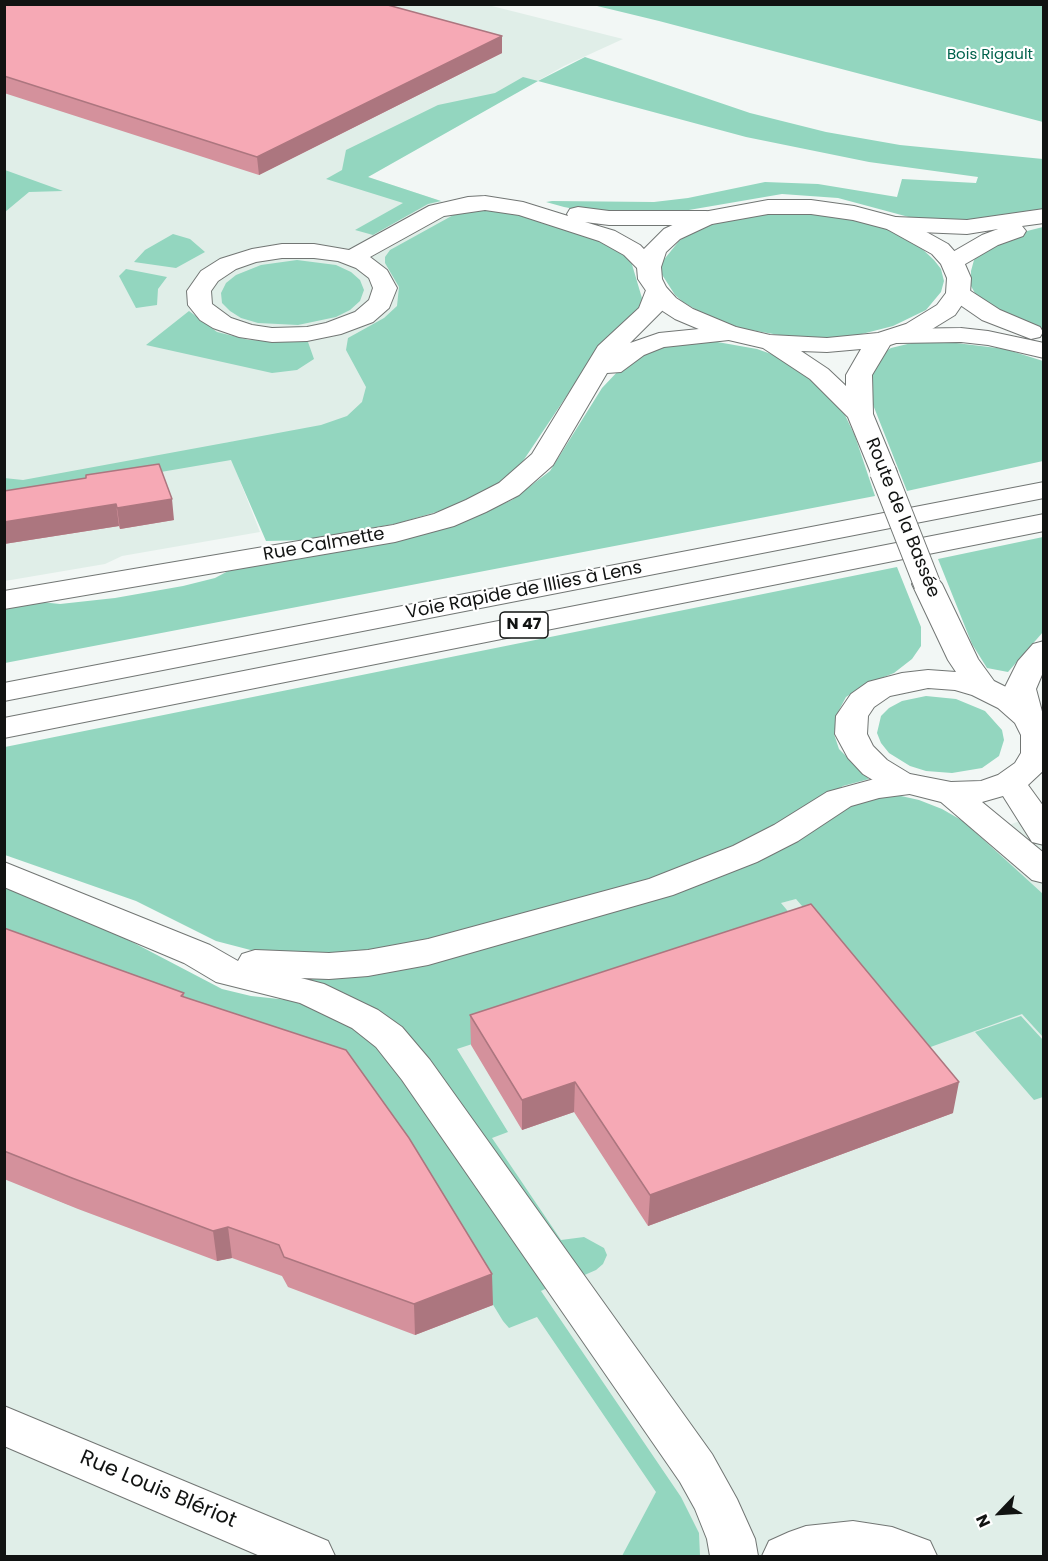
<!DOCTYPE html>
<meta charset="utf-8">
<style>
body{margin:0}
#map{position:relative;width:1048px;height:1561px;overflow:hidden;background:#f2f7f5;font-family:Poppins,sans-serif}
canvas{display:block}
.frame{position:absolute;inset:0;border:6px solid #111312;pointer-events:none}
.north{position:absolute;left:970px;top:1483px;width:60px;height:60px;-webkit-text-stroke:4px #fff;paint-order:stroke;rotate:245deg;font-size:16px;font-weight:700;line-height:24px;text-align:center;color:#111312}
.north::after{content:'';display:block;margin:auto;width:21px;height:27px;background:#111312;clip-path:polygon(50% 0,100% 100%,50% 72%,0 100%)}
</style>
<div id="map">
<canvas width="1048" height="1561"></canvas>
<div class="frame"></div>
<div class="north">N</div>
</div>
<script>
const g = document.querySelector('canvas').getContext('2d');
g.lineJoin = 'round';
function paint(path, color) {
  g.fillStyle = color;
  g.fill(path, 'evenodd');
}
function poly(rows) {
  const path = new Path2D();
  for (const r of rows) {
    path.moveTo(r[0], r[1]);
    for (let i = 2; i < r.length; i += 2) path.lineTo(r[i], r[i + 1]);
  }
  return path;
}
function stroke(path, color, width, dash) {
  g.strokeStyle = color;
  g.lineWidth = width;
  g.lineCap = dash ? 'butt' : 'round';
  g.setLineDash(dash || []);
  g.stroke(path);
}
function write(font, color, halo, rows, align = 'center') {
  g.font = font + ' Poppins,sans-serif';
  g.lineWidth = 4.5;
  g.setLineDash([]);
  g.textBaseline = 'middle';
  g.strokeStyle = halo;
  g.fillStyle = color;
  for (const [text, x, y, turn = 0] of rows) {
    g.save();
    g.translate(x, y);
    g.rotate((+turn || 0) * Math.PI / 180);
    g.textAlign = isNaN(turn) ? turn : align;
    if (halo) g.strokeText(text, 0, 0);
    g.fillText(text, 0, 0);
    g.restore();
  }
}
paint(poly([
 [484,4,623,39,564,66,368,177,441,201,457,213,378,420,225,443,260,532,122,556,105,564,5,581,5,5],
 [1043,812,1043,1556,5,1556,5,949,352,1070,780,903,858,883]
]), '#e0eee8');
paint(poly([
 [593,5,1043,5,1043,122,659,21],
 [585,57,750,113,826,132,900,145,1043,159,1044,210,960,221,920,220,838,198,782,194,683,211,653,213,585,211,564,207,546,202,552,201,654,202,688,198,765,182,818,184,897,197,902,179,976,183,978,177,869,162,746,137,538,81,368,177,441,201,428,204,373,235,355,230,403,203,326,179,342,170,346,150,438,105,495,93,523,77,538,81],
 [5,170,63,191,29,192,5,212],
 [485,209,559,223,622,251,631,261,644,305,584,370,521,464,504,480,473,499,443,510,399,523,309,540,266,541,231,460,32,494,5,495,4,478,23,480,224,443,321,425,347,416,362,402,366,387,346,350,348,338,384,318,397,306,399,287,385,263,385,257,390,250,457,213],
 [766,214,819,214,855,220,889,230,918,245,934,260,941,269,944,281,941,292,926,310,893,326,854,336,829,338,779,335,745,329,712,319,683,302,675,295,661,273,662,262,679,241,690,233,725,220],
 [1043,227,1043,331,1024,326,977,297,971,286,971,271,974,260,983,250,1023,232],
 [173,234,190,239,205,252,176,268,134,262,145,250],
 [297,260,336,265,351,272,360,280,364,290,360,301,350,310,336,317,298,325,258,323,241,318,230,311,222,303,221,293,226,283,236,275,261,265],
 [126,269,167,277,158,289,157,305,136,308,119,276],
 [189,311,217,332,249,340,308,342,314,359,297,370,272,373,146,345],
 [706,340,757,349,774,355,806,374,844,413,855,436,875,496,5,663,5,608,41,602,60,604,115,598,183,586,215,578,230,570,457,523,512,500,550,471,602,388,620,369,659,346],
 [920,341,940,341,1005,349,1043,361,1043,461,907,491,868,392,874,361,881,354,891,348],
 [1043,537,1043,632,1008,672,987,668,972,644,938,559],
 [897,567,921,627,921,646,912,659,894,673,866,684,846,697,838,712,834,734,839,749,869,779,843,786,780,826,658,877,464,933,348,954,262,953,216,941,136,901,5,855,5,747],
 [926,696,956,699,985,711,1002,730,1004,740,999,756,982,768,952,773,926,771,910,766,889,753,881,743,877,733,881,716,889,708,902,701],
 [892,794,919,800,942,809,963,821,1043,894,1043,1037,1022,1014,925,1049,796,899,781,903,807,934,457,1049,508,1132,492,1138,561,1240,584,1237,604,1248,607,1255,603,1264,596,1270,580,1277,436,1075,315,986,310,979,315,974,668,892,844,805],
 [5,887,115,933,222,989,251,996,288,1000,324,1011,374,1041,551,1286,541,1291,681,1497,699,1533,700,1556,622,1556,656,1492,537,1317,509,1328,503,1321,410,1169,202,1032,69,1205,45,1195,188,1024,5,949],
 [1021,1016,1043,1040,1043,1097,1034,1100,975,1032]
]), '#93d6bf');
const minor = poly([
 [485,196,523,202,568,216,567,214,570,209,578,207,609,211,706,211,714,213,717,218,714,223,706,225,609,225,585,222,615,231,640,245,661,267,657,272,649,274,641,272,624,255,599,241,519,215,485,210,444,216,370,257,387,270,397,288,389,308,373,322,341,334,307,341,272,342,239,337,213,328,200,320,188,305,187,291,201,271,220,259,252,249,282,244,314,244,349,250,429,206,468,197,485,196],
 [282,258,314,258,338,261,356,268,369,278,373,288,369,300,355,312,326,323,307,327,272,328,252,325,231,318,212,304,211,291,218,281,236,269,256,262,282,258],
 [1044,209,1044,223,1022,226,1026,231,1023,236,998,245,960,267,952,269,944,267,940,262,944,257,982,235,998,229,967,234,895,231,887,229,884,224,887,219,895,217,967,220,1044,209],
 [656,283,664,285,668,290,662,311,630,343,659,333,729,326,738,328,741,333,738,338,729,340,664,347,644,355,621,372,607,373,553,465,519,495,486,512,454,526,395,542,4,609,4,591,393,525,434,514,466,500,499,483,532,454,598,346,639,308,648,285,656,283],
 [4,1406,328,1541,335,1556,260,1556,4,1446,4,1406],
 [853,1521,892,1527,930,1541,937,1556,762,1556,769,1541,789,1532,806,1526,853,1521]
]);
const tertiary = poly([
 [768,200,811,200,854,206,903,219,948,244,964,262,971,278,970,293,955,315,924,334,890,345,872,375,873,414,897,472,893,478,883,480,873,478,848,417,810,379,763,348,720,338,675,319,658,308,638,279,637,267,643,250,664,229,698,213,768,200],
 [768,214,811,214,853,220,887,229,932,254,941,264,947,278,946,293,937,305,906,324,878,333,827,338,770,335,736,327,693,309,676,298,666,287,662,279,661,267,666,252,680,239,712,224,768,214],
 [861,349,846,375,846,386,828,369,801,351,827,352,861,349],
 [927,575,937,578,942,584,978,659,994,681,1020,694,1044,717,1044,770,1028,785,1044,807,1044,845,1032,842,1003,796,982,802,1044,853,1044,883,1032,880,941,802,886,788,863,774,848,758,835,734,836,716,851,694,868,682,902,673,928,670,956,672,948,660,912,584,917,578,927,575],
 [928,688,955,690,972,695,998,708,1015,723,1021,735,1021,753,1015,763,998,775,981,781,951,782,910,774,887,760,873,746,867,734,868,716,874,707,890,696,928,688]
]);
const trunk = poly([
 [958,286,966,288,1000,310,1040,327,1043,332,1040,337,1031,339,982,320,950,298,946,293,950,288,958,286],
 [961,328,988,331,1044,343,1044,358,988,345,961,342,897,343,888,341,885,336,888,331,897,329,961,328],
 [1044,482,1044,498,4,701,4,683,1044,482],
 [1044,514,1044,531,4,738,4,718,1044,514],
 [1044,641,1044,670,1036,689,1044,719,1039,725,1028,728,1017,725,1012,718,1004,689,1018,661,1033,644,1044,641],
 [913,775,925,778,930,785,925,792,879,798,851,806,798,841,757,862,673,895,428,965,368,976,329,979,301,978,324,984,378,1010,402,1027,430,1060,712,1454,737,1499,755,1539,758,1556,710,1556,707,1539,695,1509,680,1482,402,1080,376,1047,352,1028,300,1003,216,982,184,963,4,887,4,862,210,945,238,961,242,954,255,950,329,953,368,950,428,939,649,879,733,846,774,825,827,792,878,778,913,775]
]);
stroke(minor, '#727674', 2);
stroke(tertiary, '#727674', 2);
stroke(trunk, '#727674', 2);
paint(minor, '#fff');
paint(tertiary, '#fff');
paint(trunk, '#fff');
const tertiaryBridge = poly([
 [883,472,927,584]
]);
stroke(tertiaryBridge, '#727674', 28, []);
stroke(tertiaryBridge, '#fff', 26);
paint(poly([
 [4,4,502,36,502,53,259,175,4,93],
 [86,478,174,520,120,529,119,526,4,544,4,491],
 [4,928,184,993,184,997,493,1305,415,1335,288,1287,282,1276,232,1258,217,1261,78,1209,4,1179],
 [470,1015,953,1113,648,1226,574,1112,522,1130,471,1045]
]), '#d4919c');
paint(poly([
 [502,36,502,53,259,175,257,157],
 [172,499,174,520,120,529,117,508],
 [116,504,119,526,4,544,4,522],
 [575,1082,574,1112,522,1130,522,1100],
 [959,1082,953,1113,648,1226,650,1195],
 [228,1227,232,1258,217,1261,213,1231],
 [492,1274,493,1305,415,1335,414,1304]
]), '#ac767f');
const building = poly([
 [4,4,384,4,502,36,257,157,4,76,4,4],
 [159,464,172,499,117,508,116,504,4,522,4,491,86,478,86,475,159,464],
 [811,904,959,1082,650,1195,575,1082,522,1100,470,1015,811,904],
 [4,928,184,993,181,996,346,1050,409,1138,492,1274,414,1304,284,1257,279,1245,228,1227,213,1231,72,1178,4,1151,4,928]
]);
paint(building, '#f6a9b5');
stroke(building, '#ac767f', 1.5);
write('15px', '#02634d', '#fff', [
 ["Bois Rigault",990,55]
]);
for (const [x, y, w] of [
 [524,625,48]
]) {
  const box = new Path2D();
  box.roundRect(x - w / 2, y - 13, w, 26, 4.5);
  g.fillStyle = '#fff';
  g.fill(box);
  stroke(box, '#111312', 1.5);
}
write('bold 16px', '#111312', null, [
 ["N 47",524,625]
]);
write('18px', '#111312', '#fff', [
 ["Route de la Bassée",902,518,68],
 ["Rue Calmette",324,545,-10],
 ["Voie Rapide de Illies à Lens",524,591,-11]
]);
write('21px', '#111312', '#fff', [
 ["Rue Louis Blériot",158,1490,23]
]);
</script>
